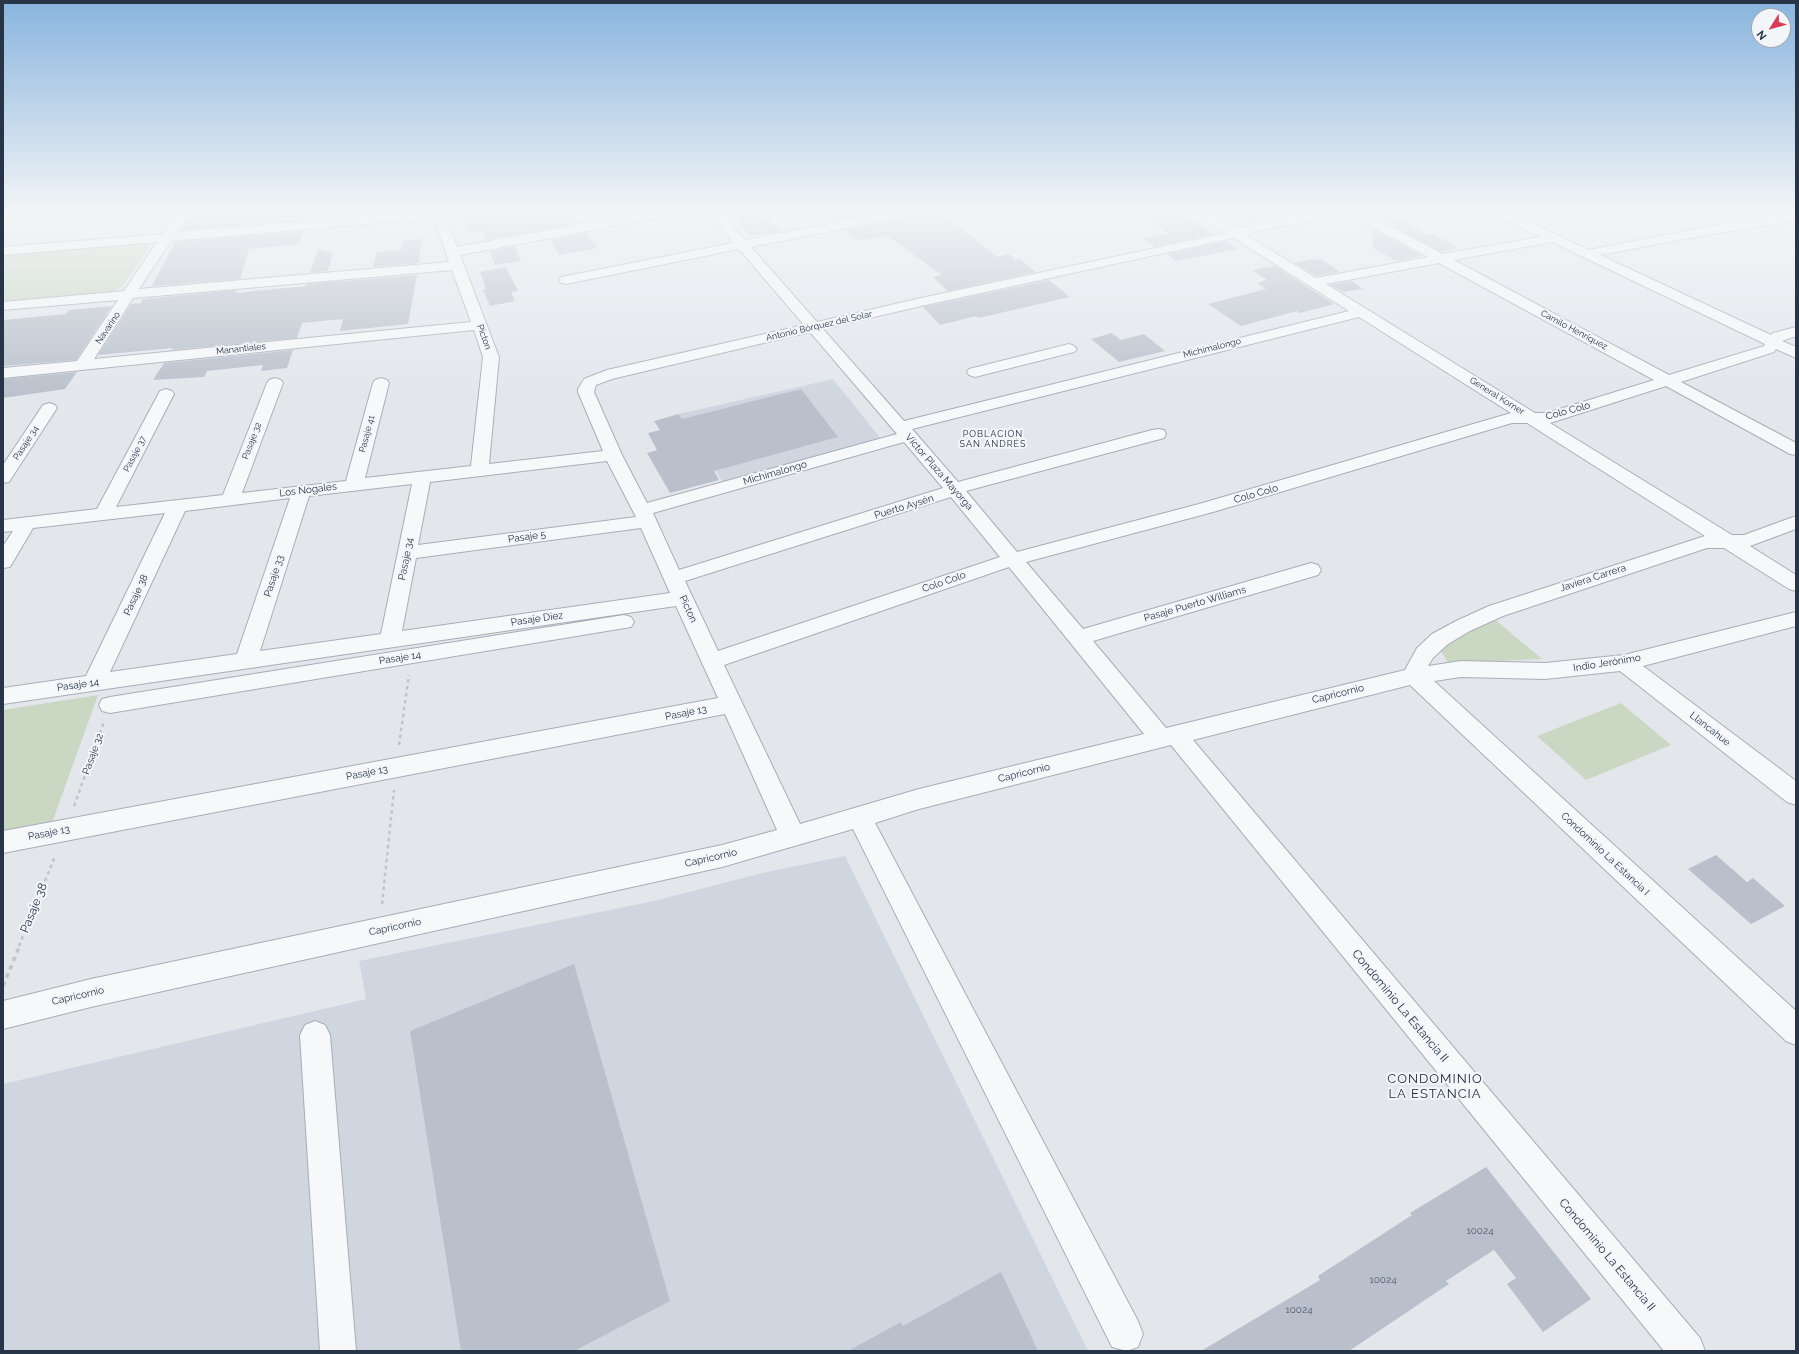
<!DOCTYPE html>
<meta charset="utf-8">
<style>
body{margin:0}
#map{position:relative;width:1799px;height:1354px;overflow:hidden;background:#e3e7ec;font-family:Raleway,sans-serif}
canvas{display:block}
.frame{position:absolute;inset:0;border:4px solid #283447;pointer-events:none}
.north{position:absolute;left:1751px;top:8px;width:40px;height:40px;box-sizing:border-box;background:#f3f6f9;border:1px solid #a2a8b2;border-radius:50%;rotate:233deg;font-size:11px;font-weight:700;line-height:16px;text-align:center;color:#283447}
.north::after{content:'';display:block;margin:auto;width:14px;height:18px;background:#dd3c58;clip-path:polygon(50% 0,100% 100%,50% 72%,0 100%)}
</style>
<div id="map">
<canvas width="1799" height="1354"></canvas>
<div class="frame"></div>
<div class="north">N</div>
</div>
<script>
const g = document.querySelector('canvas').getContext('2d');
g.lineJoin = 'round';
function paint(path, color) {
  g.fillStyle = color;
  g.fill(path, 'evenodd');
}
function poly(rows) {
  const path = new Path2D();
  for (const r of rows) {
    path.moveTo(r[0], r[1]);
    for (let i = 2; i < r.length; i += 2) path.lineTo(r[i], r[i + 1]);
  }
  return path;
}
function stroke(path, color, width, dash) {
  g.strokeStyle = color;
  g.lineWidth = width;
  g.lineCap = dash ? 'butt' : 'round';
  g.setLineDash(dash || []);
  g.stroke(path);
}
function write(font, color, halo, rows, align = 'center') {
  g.font = font + ' Raleway,sans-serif';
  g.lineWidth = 4;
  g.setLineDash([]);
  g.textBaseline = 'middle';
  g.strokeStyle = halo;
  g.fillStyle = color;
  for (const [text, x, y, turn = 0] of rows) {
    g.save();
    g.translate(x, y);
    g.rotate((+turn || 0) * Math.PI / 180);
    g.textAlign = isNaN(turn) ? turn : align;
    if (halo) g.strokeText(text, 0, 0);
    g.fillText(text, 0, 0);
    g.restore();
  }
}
paint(poly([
 [833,379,881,439,723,482,679,414],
 [845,856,1088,1351,3,1351,3,1084,366,999,359,961,654,901,762,873]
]), '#d0d6df');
paint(poly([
 [1225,210,1306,210,1244,222],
 [147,242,151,245,122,287,110,292,3,301,3,255],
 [1493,618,1542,659,1448,663,1440,649],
 [98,695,53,820,35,831,3,837,3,710],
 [1621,703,1671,745,1586,780,1537,736]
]), '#c9d7c3');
paint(poly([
 [294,210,313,210,309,220,181,230,188,217,191,216,252,212,250,215],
 [457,210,571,210,580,223,486,240,482,230,468,233],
 [732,210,761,210,780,232,749,236,737,221,742,220],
 [825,210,891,210,836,221],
 [923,210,939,210,997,257,1009,254,1015,260,1019,259,1035,272,948,291,933,277,942,275,888,236,856,241,845,230,920,214],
 [1133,210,1177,210,1215,234,1155,247,1143,239,1168,233],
 [1386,210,1428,235,1433,234,1459,248,1441,252,1370,214,1370,212],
 [1372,228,1422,256,1397,261,1395,260,1373,248],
 [304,231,299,244,249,249,240,279,152,286,175,242],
 [587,233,597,248,559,255,550,240],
 [422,239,419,263,373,267,377,252,401,250,403,241],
 [1226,241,1238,249,1176,261,1166,254],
 [515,246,521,261,495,265,490,251],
 [318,249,333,253,328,271,310,273],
 [1313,259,1315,260,1321,259,1340,272,1316,276,1294,263],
 [1275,266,1334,304,1300,313,1297,311,1241,326,1208,304,1266,289,1257,283,1267,280,1252,270],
 [506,267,518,291,511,292,515,301,490,306,483,289,486,289,480,272],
 [417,275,408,324,340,331,343,319,302,323,297,338,172,350,173,348,98,355,131,304,141,303,143,299,237,290,236,293,254,291,306,286,307,284],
 [1049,280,1070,297,978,318,976,316,940,325,923,307],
 [1352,281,1363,289,1343,292,1330,285],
 [112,306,76,360,3,366,3,320,66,314,69,310],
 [1112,333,1121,340,1144,334,1165,351,1119,362,1091,339],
 [293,350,287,368,261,371,263,365,207,371,204,377,153,380,164,363],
 [77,372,65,389,3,398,3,379],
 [801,389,838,437,714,471,719,480,670,493,647,453,657,450,648,433,660,430,654,421,679,414,682,419],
 [1716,855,1747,882,1753,878,1785,906,1751,924,1688,869],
 [574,964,670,1301,574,1351,461,1351,410,1031],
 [1486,1167,1591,1299,1543,1332,1507,1284,1516,1278,1494,1250,1446,1281,1449,1284,1349,1351,1201,1351,1320,1280,1318,1276,1412,1215,1410,1213],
 [1001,1272,1038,1351,848,1351,901,1322,903,1326]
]), '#b9c0cb');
const minor = poly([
 [3,210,13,210,7,217,3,218,3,210],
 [179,210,191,210,177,232,443,210,457,247,660,210,685,210,683,213,679,214,460,255,499,357,489,464,603,451,578,392,578,389,584,379,607,370,804,325,739,249,566,284,561,283,559,280,561,277,566,276,733,243,706,210,719,210,745,240,898,210,922,210,920,213,916,214,751,247,817,322,921,298,1226,233,1194,213,1192,210,1206,210,1238,229,1258,223,1337,210,1364,210,1363,212,1443,254,1540,237,1490,213,1488,210,1504,210,1589,250,1706,227,1796,213,1796,221,1706,235,1600,255,1771,335,1773,333,1796,327,1796,336,1782,341,1796,347,1796,358,1776,349,1774,352,1681,382,1796,443,1796,455,1790,454,1666,386,1550,423,1732,535,1744,535,1796,516,1796,529,1750,546,1796,575,1796,591,1789,589,1724,548,1707,548,1503,616,1470,631,1448,644,1433,658,1428,666,1461,661,1545,663,1624,655,1796,612,1796,626,1643,666,1796,781,1796,805,1787,802,1620,671,1545,679,1461,677,1434,681,1796,1011,1796,1045,1786,1041,1410,685,1193,740,1700,1338,1705,1351,1664,1351,1171,745,919,809,875,823,1138,1321,1143,1334,1138,1347,1127,1351,1112,1347,853,829,722,867,91,1007,3,1029,3,1001,91,979,722,845,777,830,725,714,3,853,3,831,718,698,676,606,3,704,3,688,86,676,165,513,33,528,10,567,3,568,3,546,13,531,3,532,3,520,97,509,160,391,166,389,172,391,174,394,116,507,223,495,267,383,269,380,275,378,281,380,283,383,242,493,346,481,373,383,375,380,381,378,387,380,389,383,365,478,471,466,483,357,474,330,3,378,3,368,77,361,118,300,3,310,3,302,124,291,157,242,3,255,3,247,163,234,179,210],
 [1350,215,1428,257,1316,278,1246,235,1260,230,1350,215],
 [434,218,449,262,139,289,171,241,434,218],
 [1234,238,1349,311,904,421,823,329,921,306,1234,238],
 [1552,242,1765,344,1764,346,1669,375,1454,260,1552,242],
 [1439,263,1654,380,1547,413,1535,413,1326,284,1439,263],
 [452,270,471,322,94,359,133,298,452,270],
 [1359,317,1511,413,1199,504,1017,552,966,491,1164,438,1166,434,1164,430,1158,429,1152,430,958,482,912,429,1359,317],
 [810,332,897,434,647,503,622,455,594,392,596,385,612,379,810,332],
 [1512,423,1527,423,1705,536,1489,606,1456,621,1432,634,1417,648,1405,670,1166,728,1093,641,1318,575,1321,570,1318,565,1311,563,1083,629,1026,562,1213,512,1512,423],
 [904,442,943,488,679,570,653,513,904,442],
 [607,461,636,517,418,545,430,482,607,461],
 [412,484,381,634,260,651,309,496,412,484],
 [951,497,1000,557,718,651,685,581,951,497],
 [290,498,237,654,110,672,185,511,290,498],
 [641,528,670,593,402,631,416,558,641,528],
 [1009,567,1144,734,919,789,800,824,724,665,1009,567],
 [1069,344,1074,346,1077,349,1074,352,975,377,969,375,967,372,969,369,1069,344],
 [49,403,55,405,57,408,9,482,3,483,3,465,43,405,49,403],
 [624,615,631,617,634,622,631,627,110,713,102,711,99,705,102,699,110,697,624,615],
 [315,1021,325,1025,330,1035,356,1351,320,1351,300,1035,305,1025,315,1021]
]);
stroke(minor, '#a7aeb7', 2);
stroke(poly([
 [399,745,409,675],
 [74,806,104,722],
 [382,904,394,790],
 [19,946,55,856]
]), '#c0c5cb', 2.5, [3.5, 3.5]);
stroke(poly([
 [3,986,20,945]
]), '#c0c5cb', 3.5, [4.5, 4.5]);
paint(minor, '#f6f8fa');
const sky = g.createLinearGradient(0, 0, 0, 399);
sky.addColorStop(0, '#89b4de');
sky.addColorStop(0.53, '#f2f4f6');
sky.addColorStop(1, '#f2f4f600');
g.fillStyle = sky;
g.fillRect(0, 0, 1799, 399);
write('9px', '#283447', '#f3f6f9', [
 ["Antonio Bórquez del Solar",819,326,-13],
 ["Navarino",108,328,-56],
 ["Camilo Henríquez",1574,330,28],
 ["Picton",484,337,70],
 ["Michimalongo",1212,348,-14],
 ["Manantiales",241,349,-6],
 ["General Korner",1497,396,32],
 ["Pasaje 41",367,434,-75],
 ["Pasaje 32",252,441,-69],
 ["Pasaje 34",26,443,-57],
 ["Pasaje 37",135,454,-63]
]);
g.letterSpacing = '1px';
write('9px', '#1a2538', '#f3f6f9', [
 ["POBLACIÓN",993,434],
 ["SAN ANDRÉS",993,444]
]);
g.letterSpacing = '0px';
write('10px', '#283447', '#f3f6f9', [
 ["Colo Colo",1568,411,-15],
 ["Víctor Plaza Mayorga",939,472,49],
 ["Michimalongo",775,473,-16],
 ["Los Nogales",308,490,-7],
 ["Colo Colo",1256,494,-16],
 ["Puerto Aysén",904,507,-17],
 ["Pasaje 5",527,537,-8],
 ["Pasaje 34",406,559,-79],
 ["Pasaje 33",274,576,-72],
 ["Javiera Carrera",1593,578,-18],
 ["Colo Colo",944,582,-19],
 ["Pasaje 38",136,595,-65],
 ["Pasaje Puerto Williams",1195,604,-16],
 ["Picton",688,609,65],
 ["Pasaje Diez",537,619,-8],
 ["Pasaje 14",400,658,-9],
 ["Indio Jerónimo",1607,663,-9],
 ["Pasaje 14",78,685,-8],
 ["Capricornio",1338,694,-14],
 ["Pasaje 13",686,713,-11],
 ["Llancahue",1710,729,38],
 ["Pasaje 32",93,754,-70],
 ["Pasaje 13",367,773,-11],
 ["Capricornio",1024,773,-14],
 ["Pasaje 13",49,833,-11],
 ["Condominio La Estancia I",1605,854,43],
 ["Capricornio",711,858,-13],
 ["Capricornio",395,927,-12],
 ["Capricornio",78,996,-13]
]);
write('10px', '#4c5768', null, [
 ["10024",1480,1231],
 ["10024",1383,1280],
 ["10024",1299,1310]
]);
write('12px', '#283447', '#f3f6f9', [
 ["Pasaje 38",34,908,-68],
 ["Condominio La Estancia II",1400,1006,50],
 ["Condominio La Estancia II",1607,1255,50]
]);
g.letterSpacing = '1px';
write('13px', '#1a2538', '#f3f6f9', [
 ["CONDOMINIO",1435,1079],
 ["LA ESTANCIA",1435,1094]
]);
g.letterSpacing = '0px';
</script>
